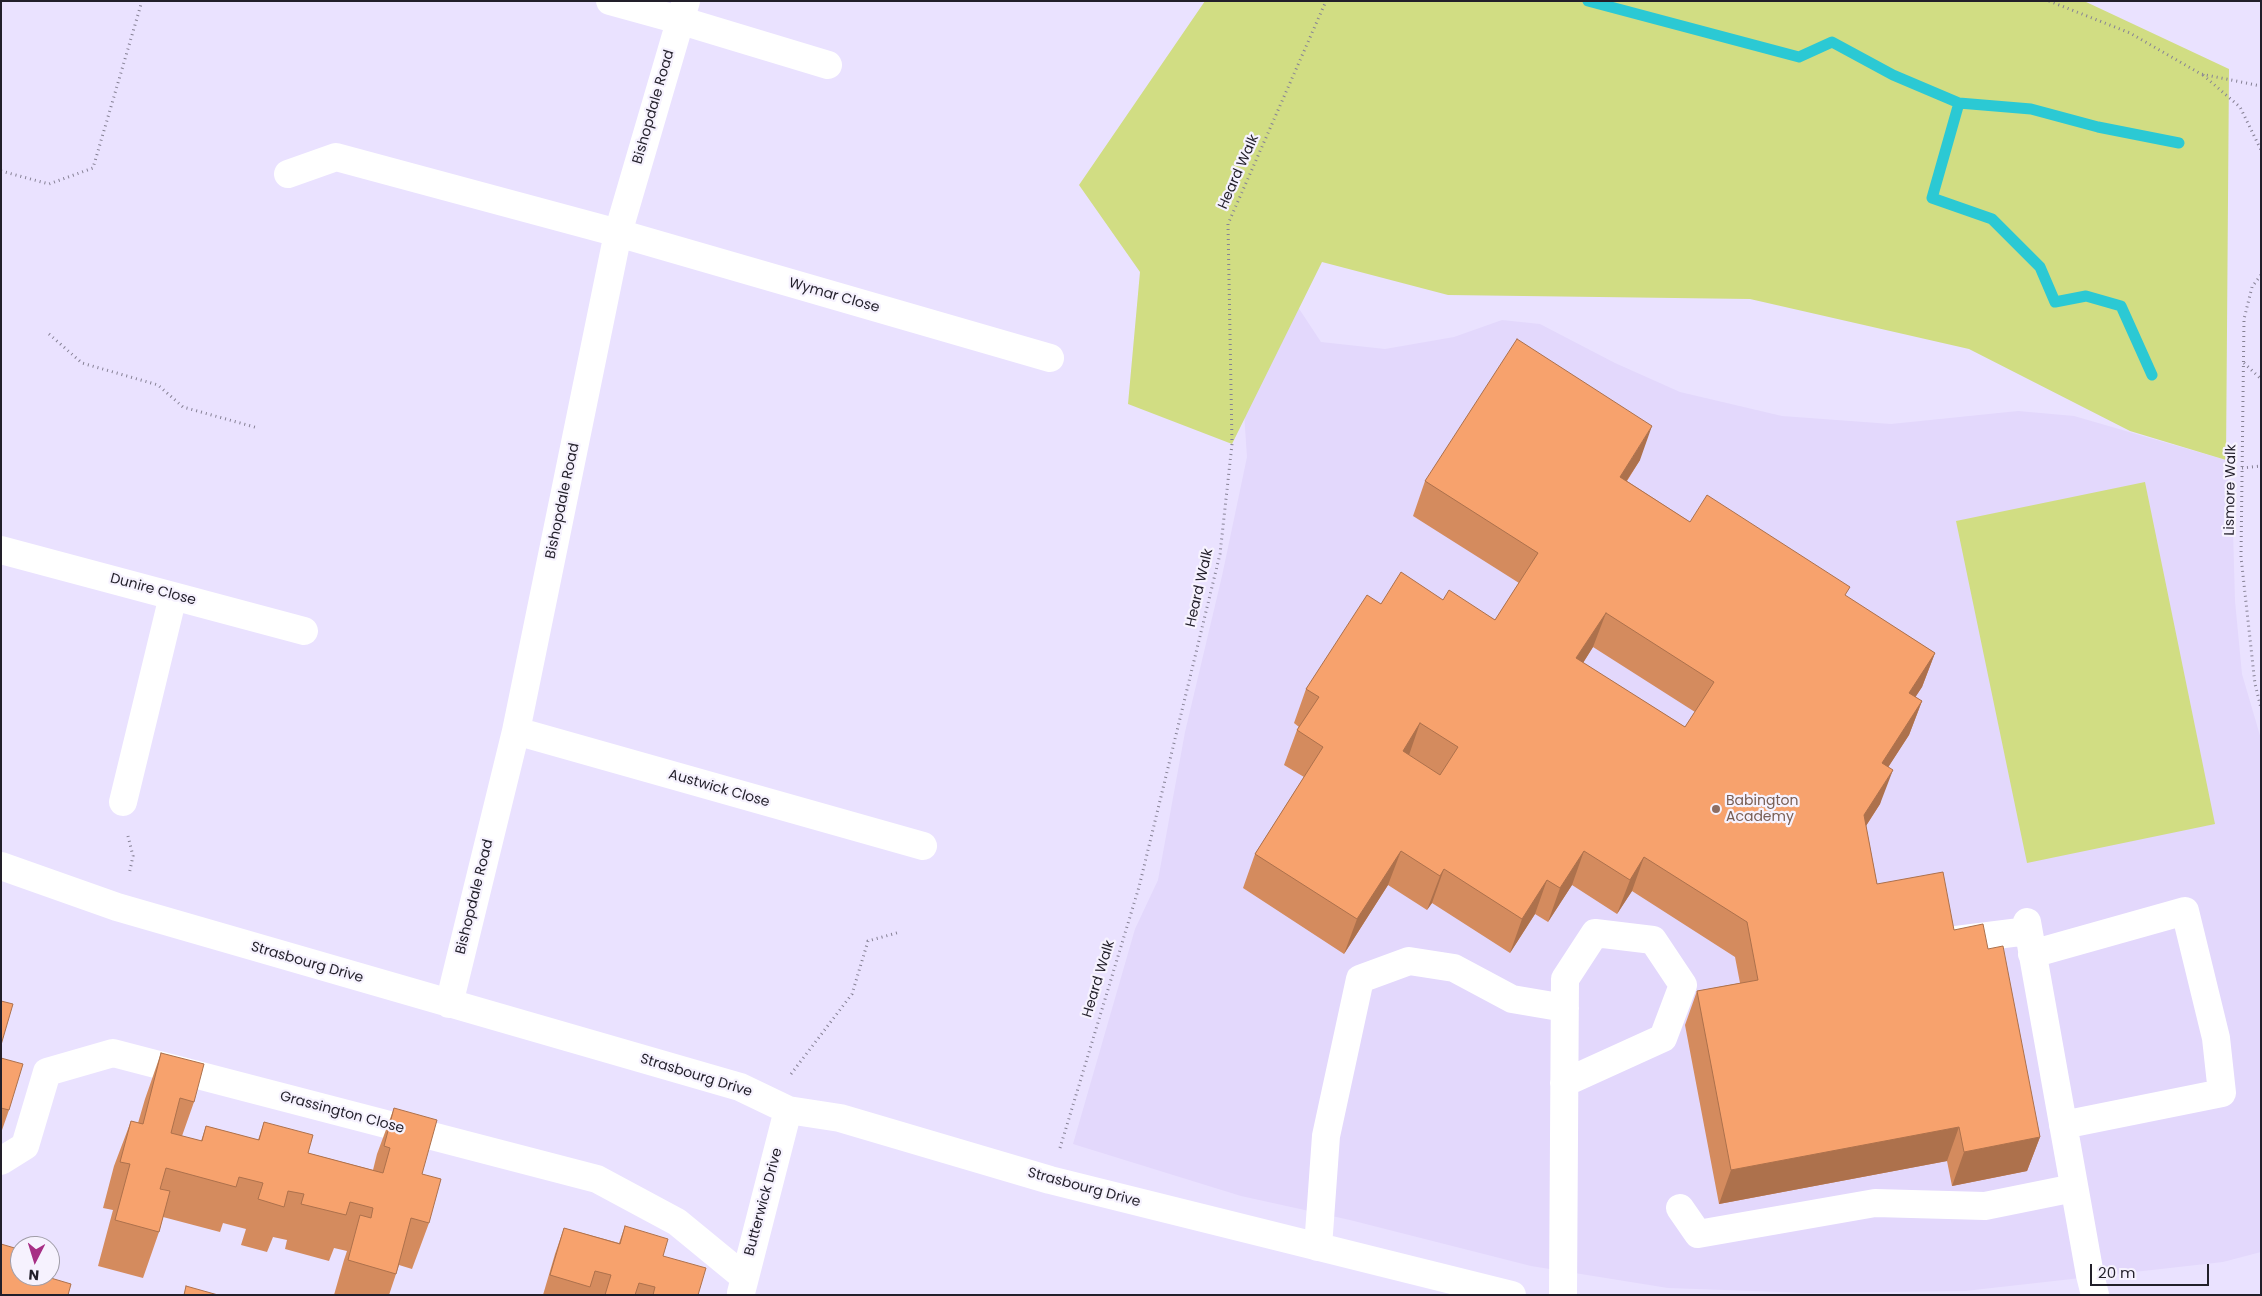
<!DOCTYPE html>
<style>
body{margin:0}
#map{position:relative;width:2262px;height:1296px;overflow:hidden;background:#eae2ff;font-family:Poppins,sans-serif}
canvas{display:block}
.frame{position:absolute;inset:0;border:2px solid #221f2a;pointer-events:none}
.north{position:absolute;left:10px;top:1236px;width:50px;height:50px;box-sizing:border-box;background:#f6f2fe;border:1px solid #a19ea9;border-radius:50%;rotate:185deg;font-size:14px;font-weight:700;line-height:20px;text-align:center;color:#221f2a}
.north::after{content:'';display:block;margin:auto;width:18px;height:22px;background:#a72f85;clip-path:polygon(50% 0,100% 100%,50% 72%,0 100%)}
.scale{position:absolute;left:2090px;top:1264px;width:119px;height:22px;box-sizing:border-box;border:2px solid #221f2a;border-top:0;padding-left:6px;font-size:15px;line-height:18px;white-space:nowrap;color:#221f2a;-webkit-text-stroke:4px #f6f2fe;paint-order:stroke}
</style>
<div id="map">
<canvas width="2262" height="1296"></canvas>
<div class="frame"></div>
<div class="north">N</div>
<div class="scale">20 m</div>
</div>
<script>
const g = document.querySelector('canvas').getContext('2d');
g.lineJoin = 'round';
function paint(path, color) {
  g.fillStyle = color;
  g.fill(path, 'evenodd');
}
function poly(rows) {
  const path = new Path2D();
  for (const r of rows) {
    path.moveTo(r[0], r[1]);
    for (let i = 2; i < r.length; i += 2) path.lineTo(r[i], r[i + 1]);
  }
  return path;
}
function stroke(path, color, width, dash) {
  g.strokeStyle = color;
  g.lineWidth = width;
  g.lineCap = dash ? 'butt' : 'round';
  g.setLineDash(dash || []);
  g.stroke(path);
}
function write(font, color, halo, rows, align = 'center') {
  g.font = font + ' Poppins,sans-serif';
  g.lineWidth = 4.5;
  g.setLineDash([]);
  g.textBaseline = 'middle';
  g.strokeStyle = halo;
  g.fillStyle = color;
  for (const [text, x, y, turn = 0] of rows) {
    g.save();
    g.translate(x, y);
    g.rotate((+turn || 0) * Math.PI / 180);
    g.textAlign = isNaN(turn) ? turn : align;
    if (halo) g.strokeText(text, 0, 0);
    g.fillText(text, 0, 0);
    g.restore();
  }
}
paint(poly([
 [1290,295,1321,342,1385,349,1454,337,1502,320,1540,324,1615,363,1680,392,1782,416,1891,424,2018,411,2074,416,2226,460,2233,530,2235,601,2242,674,2261,739,2261,1252,2223,1262,1965,1291,1808,1293,1668,1288,1531,1266,1350,1220,1241,1196,1073,1144,1135,929,1158,880,1185,732,1222,576,1247,457,1243,397]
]), '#e3d8fc');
paint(poly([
 [1205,1,2084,1,2229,69,2226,460,2130,431,1969,349,1750,299,1448,295,1322,262,1232,444,1128,404,1140,272,1079,185],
 [2145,482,2215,824,2027,863,1956,521]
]), '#d1dd83');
stroke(poly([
 [1588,1,1799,57,1832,42,1893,75,1959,103,2031,109,2098,127,2179,143],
 [1959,103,1932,198,1992,219,2040,267,2055,302,2086,296,2121,306,2152,375]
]), '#2bc9d4', 11);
stroke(poly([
 [2049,1,2130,33,2201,74,2261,86],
 [2203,75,2240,107,2261,150],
 [1,171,49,184,93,168,142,1],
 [2261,275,2252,287,2244,319,2241,557,2255,684,2261,708],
 [49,334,82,363,158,385,183,407,258,428],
 [2244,363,2261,379],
 [2242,468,2261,466],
 [128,836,133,856,129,875],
 [791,1074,852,994,868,941,900,932],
 [1060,1148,1139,887,1220,554,1232,444,1228,224,1326,1]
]), '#868195', 3, [1, 4]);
stroke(poly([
 [610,1,679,20,828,65],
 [288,174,336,157,618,233,1050,358],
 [1,550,304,631],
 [516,731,923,846],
 [123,802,173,596],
 [1,866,117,907,740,1087,788,1110,840,1118,1050,1180,1512,1295],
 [2027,922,2090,1275,2095,1295],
 [1948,941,2028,931],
 [2032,954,2185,911,2216,1038,2222,1093,2063,1125],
 [449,1004,516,731,618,233,686,1],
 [1,1161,25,1146,47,1072,113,1053,597,1179,677,1222,744,1277],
 [1680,1208,1698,1234,1875,1203,1985,1206,2074,1188],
 [1318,1247,1326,1136,1360,979,1409,961,1454,968,1512,999,1565,1008],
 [741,1293,788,1110],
 [1563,1295,1565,979,1595,933,1653,940,1683,985,1663,1038,1564,1083]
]), '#fff', 28);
paint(poly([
 [1640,460,1627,481,1690,522,1847,597,1935,653,1922,687,1915,697,1922,701,1909,735,1888,767,1880,804,1866,826,1877,884,1954,930,1988,949,2040,1137,2027,1171,1952,1186,1947,1161,1719,1204,1685,1025,1697,991,1740,983,1735,957,1632,891,1617,914,1572,885,1548,922,1535,914,1510,953,1432,903,1427,910,1388,885,1344,954,1243,888,1255,854,1304,777,1284,765,1297,730,1299,727,1294,723,1306,689,1381,604,1443,600,1495,620,1519,583,1413,516,1425,481],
 [1593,647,1695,712,1685,727,1583,663],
 [161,1053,194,1102,182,1136,201,1141,206,1126,258,1140,264,1122,308,1153,373,1170,377,1154,394,1108,422,1174,429,1223,412,1269,399,1265,389,1295,334,1295,344,1260,347,1251,334,1248,329,1261,285,1249,287,1240,273,1237,267,1252,241,1245,246,1229,223,1223,220,1232,163,1217,159,1232,143,1278,98,1266,113,1210,103,1208,114,1166,131,1121,138,1123,145,1099],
 [1,1058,9,1110,1,1133],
 [625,1226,663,1256,698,1295,543,1295,555,1254,564,1228,619,1243]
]), '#d48b5e');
paint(poly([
 [1652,426,1640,460,1607,511,1620,477],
 [1606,613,1593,647,1564,693,1576,658],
 [1935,653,1922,687,1896,727,1909,693],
 [1922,701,1909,735,1869,797,1882,763],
 [1420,723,1408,758,1403,751],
 [1893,770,1880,804,1851,849,1864,815],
 [1401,851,1388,885,1344,954,1357,919],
 [1584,851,1572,885,1548,922,1560,888],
 [1644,857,1632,891,1617,914,1630,880],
 [1444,869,1432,903,1427,910,1440,876],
 [1547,880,1535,914,1510,953,1522,919],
 [1959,1127,1947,1161,1719,1204,1731,1170],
 [2040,1137,2027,1171,1952,1186,1964,1152]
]), '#ad714c');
const building = poly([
 [1517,339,1652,426,1620,477,1690,522,1707,495,1850,587,1845,595,1935,653,1909,693,1922,701,1882,763,1893,770,1864,815,1877,884,1943,872,1954,930,1983,924,1988,949,2003,946,2040,1137,1964,1152,1959,1127,1731,1170,1697,991,1758,980,1747,922,1644,857,1630,880,1584,851,1560,888,1547,880,1522,919,1444,869,1440,876,1401,851,1357,919,1255,854,1323,747,1297,730,1319,697,1306,689,1367,595,1381,604,1401,572,1443,600,1449,590,1495,620,1538,553,1425,481,1517,339],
 [1606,613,1714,682,1685,727,1576,658,1606,613],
 [1420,723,1458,747,1440,775,1403,751,1420,723],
 [1,1001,13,1004,1,1045,1,1001],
 [161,1053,204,1064,194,1102,180,1098,171,1133,202,1141,206,1126,259,1140,264,1122,313,1135,308,1153,383,1173,390,1148,384,1146,394,1108,437,1120,422,1174,441,1179,429,1223,411,1218,396,1274,348,1260,360,1215,371,1218,373,1208,350,1202,346,1215,301,1204,304,1194,288,1191,284,1207,258,1199,263,1183,239,1177,236,1187,166,1168,160,1189,170,1191,159,1232,115,1220,130,1164,120,1162,131,1121,143,1124,161,1053],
 [1,1058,23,1064,9,1110,1,1108,1,1058],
 [625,1226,668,1239,663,1256,706,1268,698,1295,653,1295,655,1287,639,1283,635,1295,605,1295,611,1275,595,1271,590,1287,550,1275,564,1228,620,1244,625,1226],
 [1,1244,18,1249,13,1267,20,1269,20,1276,44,1276,71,1284,68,1295,1,1295,1,1244],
 [186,1286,218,1295,184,1295,186,1286]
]);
paint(building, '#f7a26d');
stroke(building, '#ad714c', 1);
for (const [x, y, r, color] of [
 [1716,809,5,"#8d6e63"]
]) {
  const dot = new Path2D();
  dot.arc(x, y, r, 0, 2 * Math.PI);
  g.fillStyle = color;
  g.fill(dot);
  stroke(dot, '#f6f2fe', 2);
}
write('14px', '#221f2a', '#f6f2fe', [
 ["Bishopdale Road",654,107,-74],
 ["Heard Walk",1239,172,-66],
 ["Wymar Close",834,296,16],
 ["Lismore Walk",2231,490,-89],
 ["Bishopdale Road",563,501,-78],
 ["Heard Walk",1200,588,-77],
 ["Dunire Close",153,590,15],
 ["Austwick Close",719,789,16],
 ["Bishopdale Road",475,897,-76],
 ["Strasbourg Drive",307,963,16],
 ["Heard Walk",1099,979,-73],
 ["Strasbourg Drive",696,1076,17],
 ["Grassington Close",342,1113,15],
 ["Strasbourg Drive",1084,1188,15],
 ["Butterwick Drive",764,1202,-75]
]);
write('14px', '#785e54', '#f6f2fe', [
 ["Babington",1726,801],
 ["Academy",1726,817]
], 'left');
</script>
